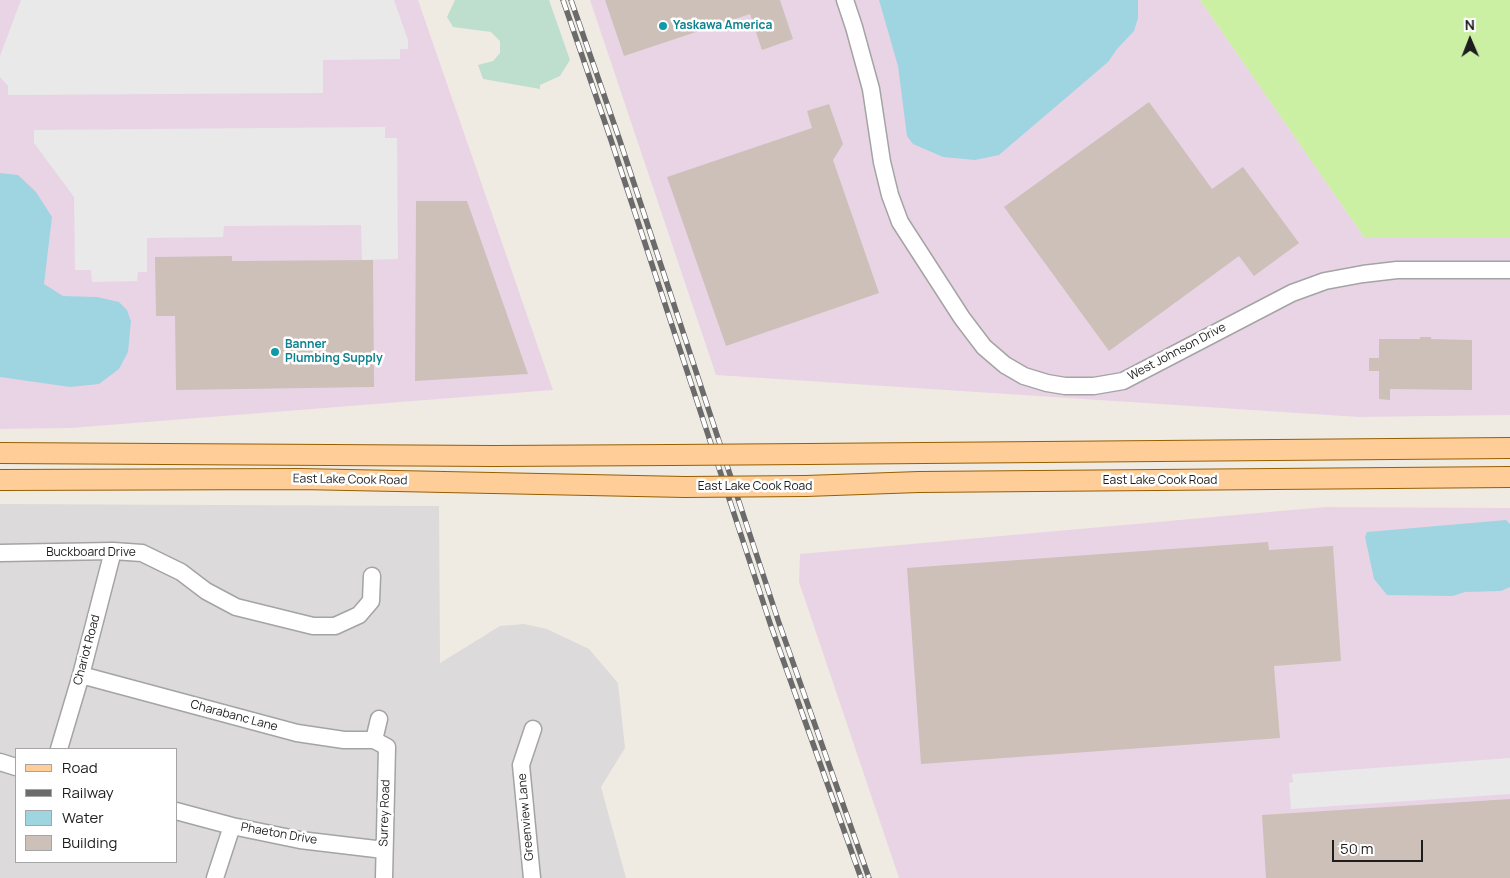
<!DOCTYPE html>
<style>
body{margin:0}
#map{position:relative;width:1510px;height:878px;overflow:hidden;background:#f0ebe2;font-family:Manrope,sans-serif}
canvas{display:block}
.legend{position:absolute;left:15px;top:748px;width:162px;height:115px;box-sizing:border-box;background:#fff;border:1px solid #a5a5a5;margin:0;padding:6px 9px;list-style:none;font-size:15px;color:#1d1d1d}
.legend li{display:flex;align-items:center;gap:10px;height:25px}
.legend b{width:25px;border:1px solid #a5a5a5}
.north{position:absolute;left:1445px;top:15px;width:50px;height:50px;-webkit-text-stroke:4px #fff;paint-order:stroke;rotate:359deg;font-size:14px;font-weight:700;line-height:20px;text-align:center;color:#1d1d1d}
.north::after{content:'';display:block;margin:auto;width:18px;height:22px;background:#1d1d1d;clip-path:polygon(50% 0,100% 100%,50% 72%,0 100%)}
.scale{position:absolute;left:1332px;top:840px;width:91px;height:22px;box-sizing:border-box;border:2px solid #1d1d1d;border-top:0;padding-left:6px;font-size:15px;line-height:18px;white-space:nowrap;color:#1d1d1d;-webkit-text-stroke:4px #fff;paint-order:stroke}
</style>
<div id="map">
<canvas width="1510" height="878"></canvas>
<ul class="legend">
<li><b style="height:6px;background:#ffce98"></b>Road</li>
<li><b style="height:6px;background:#6b6b6b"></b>Railway</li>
<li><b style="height:14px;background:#9fd5e1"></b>Water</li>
<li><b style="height:14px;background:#ccc0b8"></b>Building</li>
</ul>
<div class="north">N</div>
<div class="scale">50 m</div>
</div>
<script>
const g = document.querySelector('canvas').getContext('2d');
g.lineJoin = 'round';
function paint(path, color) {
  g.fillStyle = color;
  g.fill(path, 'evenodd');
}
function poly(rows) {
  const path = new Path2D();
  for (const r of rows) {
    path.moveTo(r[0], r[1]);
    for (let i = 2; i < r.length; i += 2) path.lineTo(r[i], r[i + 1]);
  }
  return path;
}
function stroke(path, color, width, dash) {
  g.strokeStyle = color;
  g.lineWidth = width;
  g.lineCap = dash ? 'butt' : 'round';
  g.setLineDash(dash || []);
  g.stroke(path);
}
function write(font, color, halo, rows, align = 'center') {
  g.font = font + ' Manrope,sans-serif';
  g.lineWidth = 5;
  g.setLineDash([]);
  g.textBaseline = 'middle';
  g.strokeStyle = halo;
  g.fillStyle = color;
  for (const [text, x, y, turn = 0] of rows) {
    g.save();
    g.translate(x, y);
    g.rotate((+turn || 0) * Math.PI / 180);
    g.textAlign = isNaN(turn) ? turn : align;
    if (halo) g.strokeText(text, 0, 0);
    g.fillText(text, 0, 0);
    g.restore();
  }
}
paint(poly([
 [0,504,439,506,440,663,500,626,524,624,547,629,589,649,618,683,625,748,601,787,626,878,0,878],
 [16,749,176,749,176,862,16,862]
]), '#dcdada');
paint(poly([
 [0,0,418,0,553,390,71,428,0,429],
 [590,0,1200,0,1364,237,1510,237,1510,415,1359,417,716,375],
 [1325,507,1510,508,1510,878,899,878,799,582,800,554]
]), '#e9d4e6');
paint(poly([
 [1200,0,1510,0,1510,237,1364,237]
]), '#cbefa3');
paint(poly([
 [455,0,549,0,570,60,560,76,540,85,540,89,483,79,478,65,493,61,500,53,500,41,491,32,453,27,447,17]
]), '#bedfce');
paint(poly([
 [21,0,394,0,408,40,408,49,400,49,400,59,323,60,323,93,8,95,8,86,0,77,0,56],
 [385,127,385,138,397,138,398,259,362,260,361,225,224,226,223,237,147,238,147,272,138,272,137,281,92,282,91,270,75,270,74,197,34,143,34,130],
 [1510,758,1510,794,1291,809,1289,783,1293,782,1292,774]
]), '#e9e9e9');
paint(poly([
 [879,0,1138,0,1138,18,1134,31,1117,49,1108,62,999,155,975,160,943,157,913,144,907,136,898,66],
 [0,173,18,175,36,192,52,217,44,284,63,296,97,297,119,302,127,310,131,321,128,352,119,369,99,384,70,387,0,377],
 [1506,520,1510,524,1510,587,1501,591,1465,592,1453,596,1387,595,1374,579,1365,537,1367,532]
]), '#9fd5e1');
paint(poly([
 [605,0,780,0,793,39,762,50,750,14,624,56],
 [1149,102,1212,189,1243,167,1299,243,1254,276,1239,256,1109,351,1004,207],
 [829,104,843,144,833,160,879,293,726,346,667,177,812,128,807,111],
 [416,201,467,201,528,374,415,381],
 [232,256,232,261,373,260,374,387,176,390,175,316,156,316,155,257],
 [1420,337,1431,337,1431,339,1472,340,1472,390,1390,389,1390,400,1379,399,1379,371,1369,371,1369,358,1379,358,1379,339,1420,339],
 [1268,542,1269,550,1333,546,1341,661,1274,666,1280,738,921,764,907,568],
 [1510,799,1510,878,1266,878,1262,815]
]), '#ccc0b8');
const minor = poly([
 [845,0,854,27,871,89,882,162,890,195,900,222,962,318,984,347,1005,365,1024,376,1047,383,1065,386,1094,386,1123,381,1292,293,1325,281,1363,274,1397,270,1510,270],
 [0,553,113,551,142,553,181,572,206,591,236,607,313,626,335,626,359,615,371,601,372,576],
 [81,675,297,733,344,740,374,740,387,747,384,878],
 [374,740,379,719],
 [59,749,81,675,113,551],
 [0,762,16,767],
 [176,811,232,826,300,840,384,850],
 [215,878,232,826],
 [532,878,521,765,533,729]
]);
const major = poly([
 [0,453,494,456,672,455],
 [807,454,1510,448],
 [0,480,300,479,685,487],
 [806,486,919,482,1510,477]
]);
stroke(minor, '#a4a4a4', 19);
stroke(major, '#975f00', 22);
stroke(minor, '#fff', 16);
stroke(major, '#ffce98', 20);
const rail = poly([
 [563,0,611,140,771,626,861,878],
 [571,0,620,141,779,623,869,878]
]);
stroke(rail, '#6b6b6b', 5.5);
stroke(rail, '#fff', 4, [11]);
const majorBridge = poly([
 [672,455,807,454],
 [685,487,806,486]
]);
stroke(majorBridge, '#975f00', 22, []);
stroke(majorBridge, '#ffce98', 20);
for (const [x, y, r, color] of [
 [663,26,5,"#0f9aa8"],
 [275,352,5,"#0f9aa8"]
]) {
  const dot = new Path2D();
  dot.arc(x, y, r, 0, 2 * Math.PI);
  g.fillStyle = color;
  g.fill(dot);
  stroke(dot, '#fff', 2);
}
write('bold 12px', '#0d838f', '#fff', [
 ["Yaskawa America",673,26],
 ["Banner",285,345],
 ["Plumbing Supply",285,359]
], 'left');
write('12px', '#1d1d1d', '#fff', [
 ["West Johnson Drive",1177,352,-28],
 ["East Lake Cook Road",350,480,1],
 ["East Lake Cook Road",1160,481],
 ["East Lake Cook Road",755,487],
 ["Buckboard Drive",91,553],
 ["Chariot Road",87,650,-75],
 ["Charabanc Lane",234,716,15],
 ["Surrey Road",385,813,-88],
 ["Greenview Lane",526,817,-95],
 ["Phaeton Drive",279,834,10]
]);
</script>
